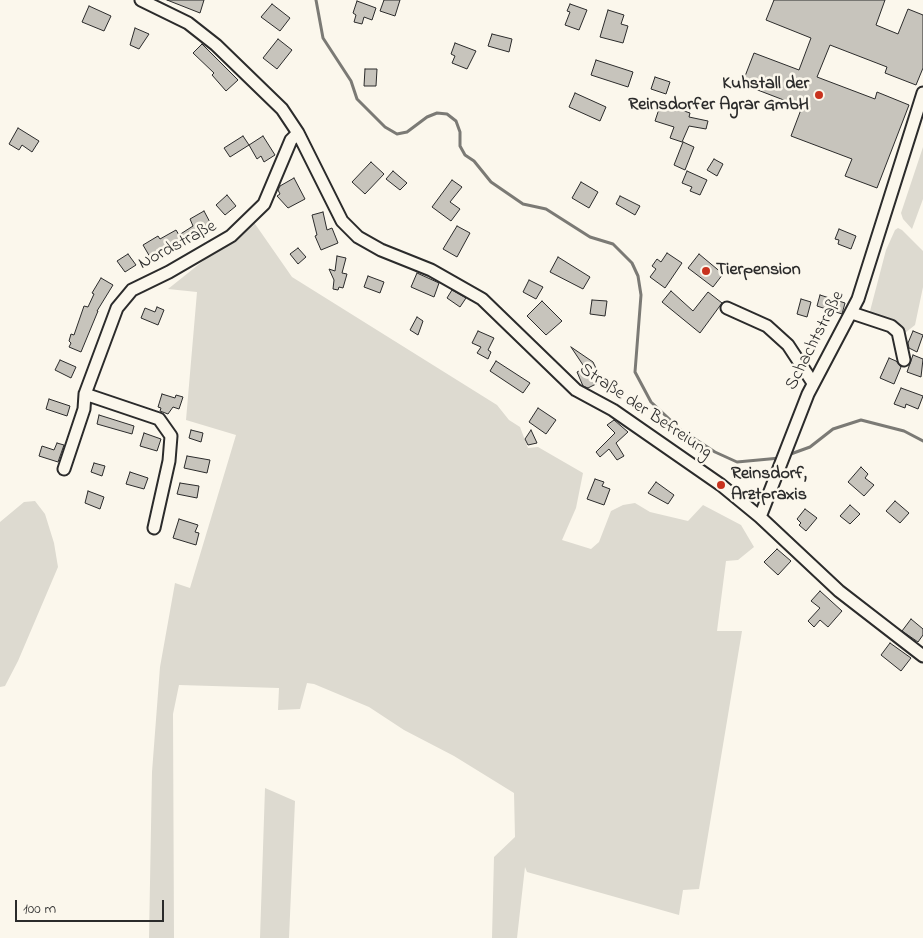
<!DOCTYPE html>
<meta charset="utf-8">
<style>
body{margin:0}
#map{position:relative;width:923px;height:938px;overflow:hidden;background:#fbf7ec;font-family:"Indie Flower",sans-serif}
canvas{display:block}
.scale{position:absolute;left:15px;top:900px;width:149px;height:22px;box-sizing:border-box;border:2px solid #2b2b2b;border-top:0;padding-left:6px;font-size:15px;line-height:18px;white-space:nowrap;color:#2b2b2b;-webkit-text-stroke:4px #fbf7ec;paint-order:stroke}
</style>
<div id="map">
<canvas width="923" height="938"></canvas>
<div class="scale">100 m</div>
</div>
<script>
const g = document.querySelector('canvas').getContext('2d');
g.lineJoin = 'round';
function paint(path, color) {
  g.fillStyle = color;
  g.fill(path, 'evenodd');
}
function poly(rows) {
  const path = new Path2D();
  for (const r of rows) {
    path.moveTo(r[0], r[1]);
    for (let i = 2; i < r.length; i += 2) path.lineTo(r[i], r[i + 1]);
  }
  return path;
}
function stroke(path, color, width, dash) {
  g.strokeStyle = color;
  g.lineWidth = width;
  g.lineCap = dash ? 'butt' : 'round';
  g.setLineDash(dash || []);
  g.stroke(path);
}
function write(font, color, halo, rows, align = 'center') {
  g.font = font + ' "Indie Flower",sans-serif';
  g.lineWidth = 5;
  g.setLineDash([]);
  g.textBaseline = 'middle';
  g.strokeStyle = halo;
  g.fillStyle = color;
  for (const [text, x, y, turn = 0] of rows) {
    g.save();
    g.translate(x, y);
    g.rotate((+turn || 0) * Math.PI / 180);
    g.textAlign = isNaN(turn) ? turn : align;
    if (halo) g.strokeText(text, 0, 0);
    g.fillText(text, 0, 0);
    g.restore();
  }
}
paint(poly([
 [923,147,923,199,912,229,903,219,901,213],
 [253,221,292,277,497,405,509,420,520,427,528,448,538,447,583,473,576,508,562,540,591,549,599,542,611,511,623,505,635,503,650,512,688,521,703,505,741,525,754,547,738,560,726,561,717,631,742,631,699,889,683,890,679,915,527,872,525,867,517,938,492,938,494,857,515,837,514,793,454,756,404,730,369,707,314,684,307,683,300,709,278,710,279,688,179,685,173,714,174,938,149,938,152,772,160,667,175,583,190,588,236,435,186,420,197,292,168,289],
 [898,228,902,230,923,251,923,287,915,325,905,333,869,315,886,250,895,230],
 [35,501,45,514,54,543,58,567,18,661,5,686,0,687,0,522,24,502],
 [265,788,295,801,289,938,260,938]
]), '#dddad0');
stroke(poly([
 [316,0,323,38,351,81,357,99,385,127,397,134,407,132,427,117,437,113,447,114,456,121,460,132,460,146,465,155,474,161,491,182,523,204,546,209,590,237,613,244,632,263,638,276,641,295,635,372,651,402,681,430,715,452,737,462,780,458],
 [788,455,810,447,833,429,861,420,904,431,923,441]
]), '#7b7a75', 3);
const building = poly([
 [167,0,204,0,200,13,167,0],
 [384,0,400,0,395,16,380,11,384,0],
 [774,0,885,0,876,25,898,34,908,9,923,15,923,68,916,85,885,73,887,67,830,45,817,77,875,99,877,92,909,105,877,188,845,176,852,159,791,136,802,107,742,84,754,53,799,70,811,38,766,20,774,0],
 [357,1,376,8,372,20,364,17,362,24,354,22,356,15,353,13,357,1],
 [272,4,290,18,280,31,261,17,272,4],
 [570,4,587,10,579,30,565,25,570,12,567,11,570,4],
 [89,6,111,16,104,31,82,22,89,6],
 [608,10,624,15,621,24,628,26,623,43,600,37,608,10],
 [135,28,149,34,139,49,130,45,135,28],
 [492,34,512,39,509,52,488,46,492,34],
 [278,39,292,50,277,69,263,58,278,39],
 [455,43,476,51,467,69,452,63,455,56,451,54,455,43],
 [202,44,238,80,226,91,212,75,214,73,193,53,202,44],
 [596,60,633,72,628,87,591,75,596,60],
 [365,69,377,69,376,86,364,86,365,69],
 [655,77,670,82,666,94,651,89,655,77],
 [575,93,606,107,600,121,569,107,575,93],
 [661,103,690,113,689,117,708,121,706,129,689,126,682,142,670,138,674,127,655,121,661,103],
 [18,128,39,141,32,152,22,145,19,150,9,144,18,128],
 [243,136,249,145,230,157,224,148,243,136],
 [263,136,275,155,264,162,261,156,257,159,249,145,263,136],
 [683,142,694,147,685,170,674,165,683,142],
 [714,159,723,164,717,176,707,170,714,159],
 [371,162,384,174,365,194,352,182,371,162],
 [393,171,407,183,400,190,386,179,393,171],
 [687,171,707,180,700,195,690,191,692,187,682,183,687,171],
 [294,178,305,199,288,208,277,196,280,194,278,190,280,186,294,178],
 [452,180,462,187,450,202,460,209,451,221,432,207,452,180],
 [581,182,598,192,589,208,572,198,581,182],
 [227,195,236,206,225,215,216,205,227,195],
 [620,196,640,206,635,215,616,204,620,196],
 [204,211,213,228,177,248,174,244,150,257,143,245,158,236,160,239,176,230,179,235,193,226,190,219,204,211],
 [323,212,327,230,332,228,338,243,321,250,315,236,317,235,312,215,323,212],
 [457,226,470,233,457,257,443,249,457,226],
 [839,229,856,236,851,249,838,244,839,240,835,239,839,229],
 [298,248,306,257,298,264,290,254,298,248],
 [667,253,682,263,665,288,650,277,656,269,652,266,657,259,661,262,667,253],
 [128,254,136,265,125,272,117,261,128,254],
 [699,254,723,274,713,287,688,268,699,254],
 [337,256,346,258,342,273,347,274,343,288,339,287,338,290,333,289,334,280,329,269,335,271,337,256],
 [558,257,590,277,583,289,550,272,558,257],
 [417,273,439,283,434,297,411,287,417,273],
 [368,276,384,282,380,293,364,287,368,276],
 [101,278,113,285,97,311,98,311,81,352,69,347,71,343,69,341,71,334,74,335,84,306,88,307,94,294,92,293,101,278],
 [529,280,543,287,536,299,523,292,529,280],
 [452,290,466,298,460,307,447,298,452,290],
 [671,291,693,311,708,292,722,303,700,333,662,302,671,291],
 [820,295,845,303,842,314,817,306,820,295],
 [801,299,811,302,807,317,797,314,801,299],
 [592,300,607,301,605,316,590,314,592,300],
 [542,301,562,321,546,335,527,316,542,301],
 [157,307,164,310,158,325,141,318,145,308,155,312,157,307],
 [417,317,423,321,418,335,410,330,417,317],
 [478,331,494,338,488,350,491,352,488,359,477,353,481,347,472,343,478,331],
 [913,331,923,335,917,352,909,348,908,343,913,331],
 [571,347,593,362,602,381,588,388,583,386,577,372,585,368,571,347],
 [913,355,923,359,921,377,907,372,913,355],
 [889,358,896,361,901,367,894,384,880,378,889,358],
 [60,360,76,367,71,378,55,370,60,360],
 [496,361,530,383,523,393,490,371,496,361],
 [901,388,923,396,918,409,906,404,905,408,894,404,901,388],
 [162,394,175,398,176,395,183,397,179,409,173,407,168,414,160,411,161,408,158,407,162,394],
 [49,399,70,406,67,416,46,409,49,399],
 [538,408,556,420,546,434,529,422,538,408],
 [99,415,134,426,132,434,97,424,99,415],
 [614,420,628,432,616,443,624,456,617,460,609,449,600,457,596,452,615,433,607,425,614,420],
 [191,430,203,433,201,442,189,438,191,430],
 [531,430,537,443,528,445,525,439,531,430],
 [144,433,161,439,157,451,140,446,144,433],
 [57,443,64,445,58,462,39,456,42,446,54,450,57,443],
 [187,456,210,460,207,473,184,468,187,456],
 [94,463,105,466,102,476,91,472,94,463],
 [861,467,868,474,865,478,874,485,864,496,848,482,861,467],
 [130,472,148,478,144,489,126,484,130,472],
 [595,479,604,482,602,486,610,489,604,505,587,499,595,479],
 [656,482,674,495,668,504,648,493,656,482],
 [180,483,199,486,197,498,177,494,180,483],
 [88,491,104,497,100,509,85,503,88,491],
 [895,501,909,513,900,523,886,511,895,501],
 [850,505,860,514,850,524,840,516,850,505],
 [805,509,817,518,806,531,799,525,801,523,797,519,805,509],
 [179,519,198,525,195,532,199,533,196,545,173,538,179,519],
 [777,549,791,561,778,575,764,562,777,549],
 [820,591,842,611,828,627,820,620,814,627,808,621,820,608,811,601,820,591],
 [911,619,923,629,923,635,918,642,902,631,911,619],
 [890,643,911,658,901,671,881,655,890,643]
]);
paint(building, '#c7c4bc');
stroke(building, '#2b2b2b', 1);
const street = poly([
 [141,0,188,23,216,45,282,109,298,133,342,221,358,237,381,250,431,270,482,299,576,390,613,410,721,485,760,517,839,591,923,656],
 [727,308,767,326,788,345,813,383],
 [852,313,891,326,898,332,904,360],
 [85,394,117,308,132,290,169,272,231,236,264,204,291,140,298,133],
 [64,469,84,409,85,394,159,419,171,436,169,461,154,528],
 [760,517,808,394,858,299,923,93]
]);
stroke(street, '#2b2b2b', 15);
stroke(street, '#fbf7ec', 11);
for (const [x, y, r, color] of [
 [819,95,5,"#c8321e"],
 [706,271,5,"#c8321e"],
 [721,485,5,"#c8321e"]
]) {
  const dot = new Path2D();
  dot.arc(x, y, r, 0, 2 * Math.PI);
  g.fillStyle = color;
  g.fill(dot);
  stroke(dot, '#fbf7ec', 2);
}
write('bold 18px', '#2b2b2b', '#fbf7ec', [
 ["Kuhstall der",809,85,"right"],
 ["Reinsdorfer Agrar GmbH",809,106,"right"],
 ["Tierpension",716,271],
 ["Reinsdorf,",731,475],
 ["Arztpraxis",731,496]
], 'left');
write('18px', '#2b2b2b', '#fbf7ec', [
 ["Nordstraße",178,246,-28],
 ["Schachtstraße",816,341,-63],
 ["Straße der Befreiung",645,412,34]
]);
</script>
